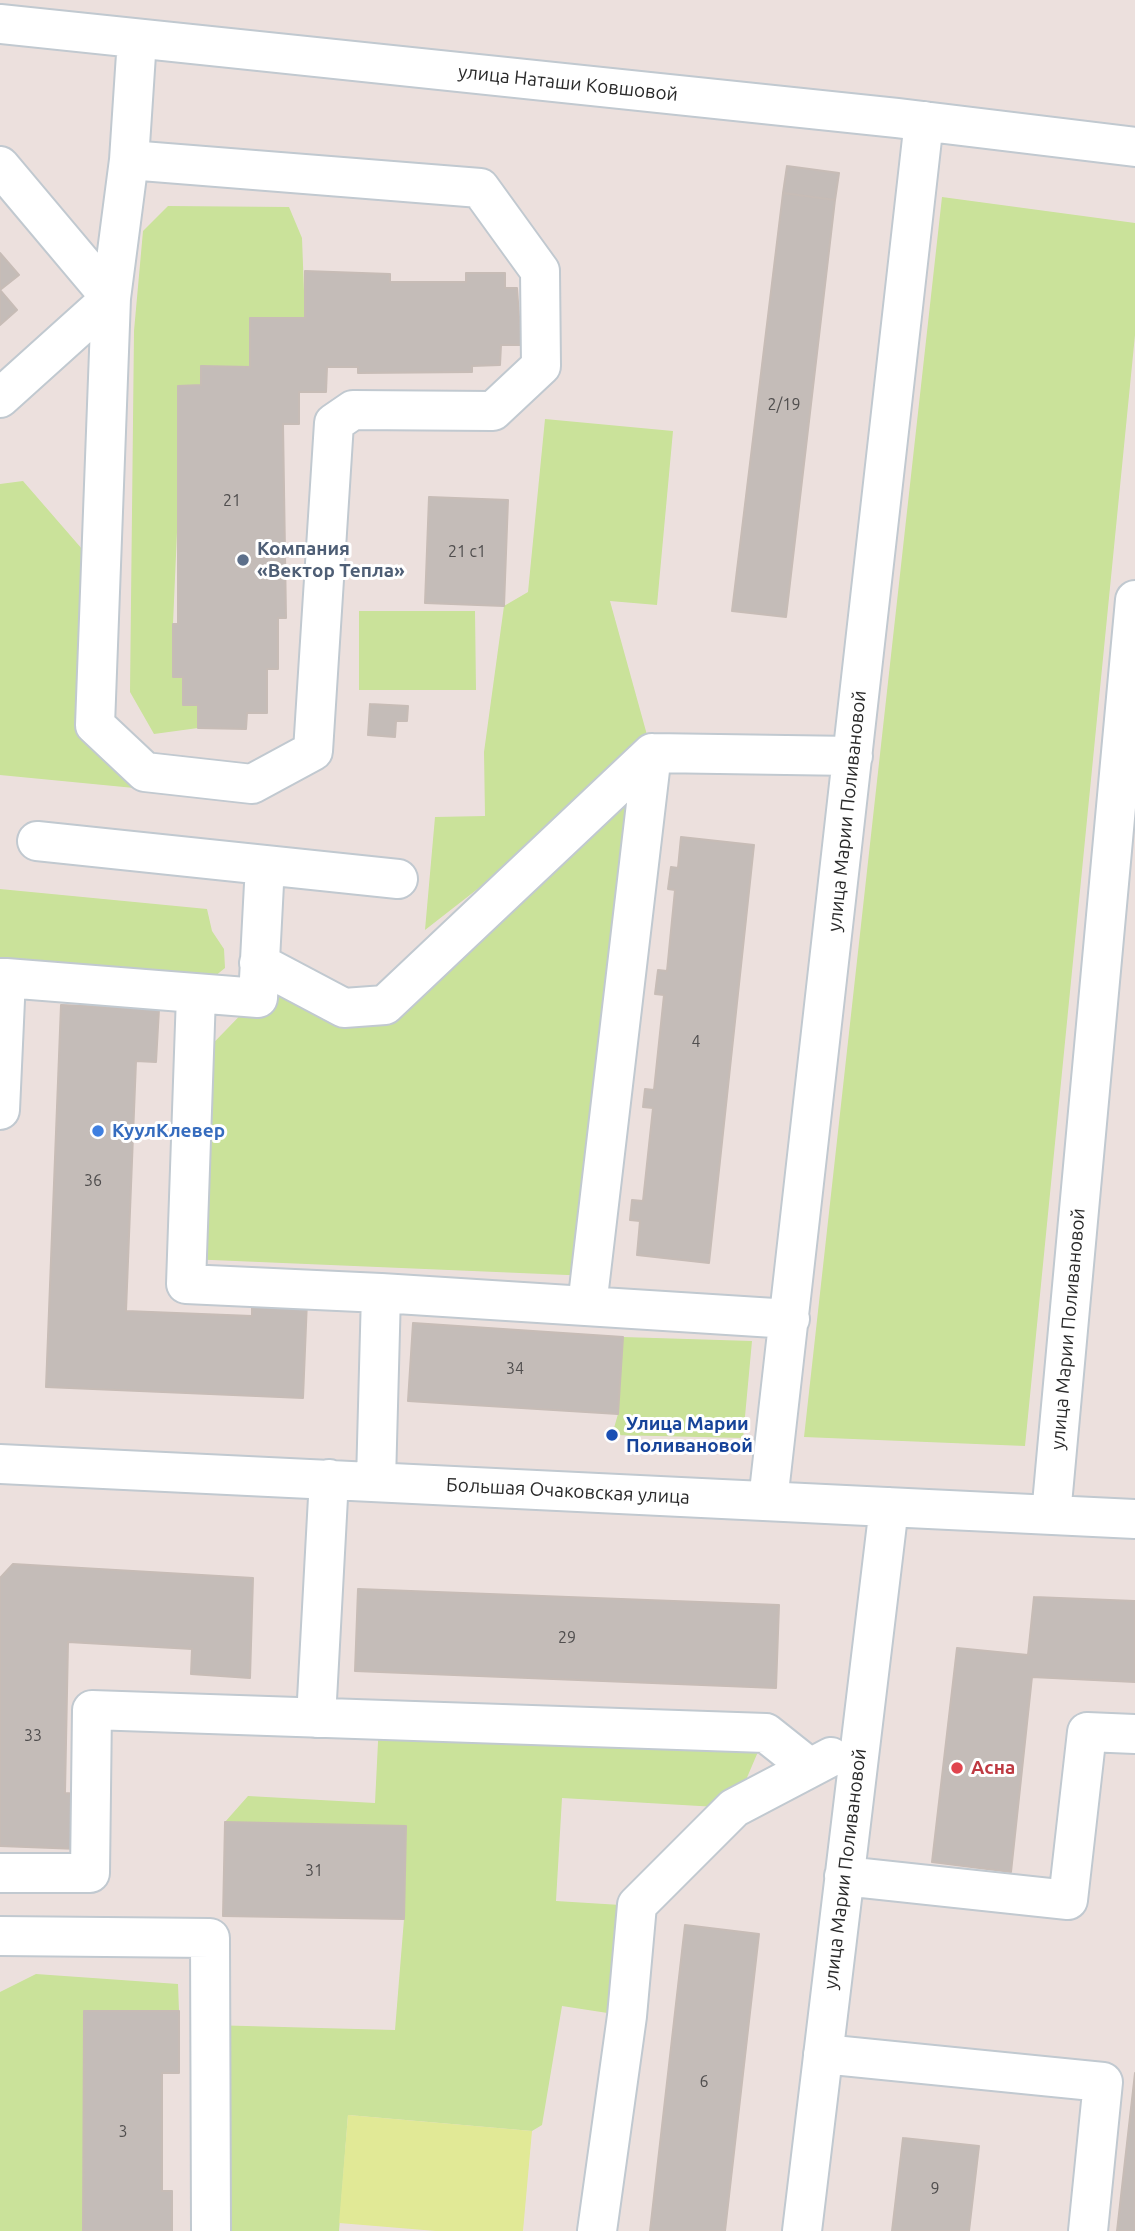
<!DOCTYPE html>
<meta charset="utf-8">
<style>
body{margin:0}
canvas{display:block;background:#ece0dd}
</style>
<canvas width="1135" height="2231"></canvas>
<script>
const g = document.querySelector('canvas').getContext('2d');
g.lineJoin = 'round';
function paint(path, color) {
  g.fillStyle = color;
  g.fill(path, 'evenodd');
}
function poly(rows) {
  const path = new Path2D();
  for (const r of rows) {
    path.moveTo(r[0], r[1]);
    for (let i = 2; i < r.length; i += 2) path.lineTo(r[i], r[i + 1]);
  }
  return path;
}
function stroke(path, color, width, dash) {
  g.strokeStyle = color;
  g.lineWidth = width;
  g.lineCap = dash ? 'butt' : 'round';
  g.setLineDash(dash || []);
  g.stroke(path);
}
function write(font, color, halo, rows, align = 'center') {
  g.font = font + ' Ubuntu,sans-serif';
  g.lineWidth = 6;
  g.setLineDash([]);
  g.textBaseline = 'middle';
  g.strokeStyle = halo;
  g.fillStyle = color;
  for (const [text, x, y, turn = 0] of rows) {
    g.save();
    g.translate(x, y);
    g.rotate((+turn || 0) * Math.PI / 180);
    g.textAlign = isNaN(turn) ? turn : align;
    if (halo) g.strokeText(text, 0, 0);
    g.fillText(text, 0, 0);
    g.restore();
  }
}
paint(poly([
 [942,197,1135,223,1135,335,1025,1446,804,1437],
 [168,206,289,207,302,238,305,318,251,318,250,367,201,366,201,385,178,386,178,509,173,624,183,677,183,704,198,705,198,728,154,734,130,692,134,331,143,231],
 [545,419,673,431,657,605,610,601,652,753,591,1276,188,1259,194,1063,257,998,259,963,385,1005,643,760,425,930,435,817,485,816,484,752,504,606,528,592],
 [23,481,89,557,80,710,145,772,258,800,0,775,0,484],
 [359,611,475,611,476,690,359,690],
 [0,889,207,909,212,931,224,949,225,968,209,981,0,961],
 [623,1337,752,1341,743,1438,612,1435,618,1414],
 [379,1722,766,1733,734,1808,562,1798,556,1901,637,1906,627,2016,562,2006,542,2125,532,2131,348,2115,339,2231,211,2231,209,2025,395,2030,404,1919,406,1826,225,1822,248,1796,375,1803],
 [36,1974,178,1984,179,2011,84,2011,83,2231,0,2231,0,1992]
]), '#cae29a');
paint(poly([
 [348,2115,532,2131,523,2231,436,2231,339,2223]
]), '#e1e996');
const building = poly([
 [787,166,839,173,835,200,783,193,787,166],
 [783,193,835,200,786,617,732,611,783,193],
 [0,253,19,275,0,290,17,310,0,325,0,253],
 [305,271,390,274,390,282,466,282,466,273,505,273,505,288,517,288,521,345,501,345,500,365,472,366,472,372,358,373,358,367,327,367,326,392,299,392,299,424,283,424,286,618,278,618,278,669,267,669,267,713,247,713,246,729,198,728,198,705,183,705,183,677,173,677,173,624,178,624,178,386,201,385,201,366,250,367,250,318,305,318,305,271],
 [429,497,508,500,504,606,425,603,429,497],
 [370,704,408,706,407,721,396,721,395,737,368,735,370,704],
 [681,837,754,845,709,1263,637,1255,640,1221,630,1220,632,1200,643,1201,653,1108,643,1107,645,1089,654,1090,664,995,655,994,658,970,667,971,675,890,668,889,671,867,678,868,681,837],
 [61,1005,159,1009,156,1062,136,1061,126,1311,252,1316,252,1300,307,1301,303,1398,46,1387,61,1005],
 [413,1323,623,1337,618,1414,408,1401,413,1323],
 [13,1564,253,1578,250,1678,191,1674,192,1649,68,1642,65,1793,79,1794,79,1849,0,1846,0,1578,13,1564],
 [358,1589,779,1605,776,1688,355,1671,358,1589],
 [1034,1597,1135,1601,1135,1682,1032,1677,1011,1872,932,1862,957,1648,1028,1655,1034,1597],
 [225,1822,406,1826,404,1919,223,1916,225,1822],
 [685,1925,759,1934,725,2231,650,2231,685,1925],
 [84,2011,179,2011,179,2073,162,2073,162,2191,172,2191,172,2231,83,2231,84,2011],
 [1135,2073,1135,2231,1117,2231,1135,2073],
 [903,2138,979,2146,969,2231,892,2231,903,2138]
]);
paint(building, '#c4bcb8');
stroke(building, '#c7bcb6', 2);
const minor = poly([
 [0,24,897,118,1135,147],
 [129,160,480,188,540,271,541,366,493,411,353,410,334,423,313,751,252,784,145,772,95,725,111,298,129,160,137,39],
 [0,166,111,298,0,398],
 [265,865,398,879],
 [259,963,344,1008,385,1005,652,753],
 [0,978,6,978,0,1110],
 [6,978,258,998,265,865,37,841],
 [196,995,186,1284,381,1293,376,1481],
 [381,1293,790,1319],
 [587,1306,652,753,853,756],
 [0,1464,1135,1519],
 [768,1501,924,121],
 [1051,1515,1135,600],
 [316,1718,329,1479],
 [0,1873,90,1873,92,1710,766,1733,810,1768],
 [844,1876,1068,1900,1087,1732,1135,1734],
 [0,1936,210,1938,211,2231],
 [823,2054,1103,2082,1088,2231],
 [597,2231,627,2016,637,1905,734,1808,831,1757],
 [802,2231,889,1507]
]);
stroke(minor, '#c1c9d0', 42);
stroke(minor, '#fff', 38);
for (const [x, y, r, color] of [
 [243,560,7,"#5c6f8a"],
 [98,1131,7,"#3f7fe0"],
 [612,1435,7,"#1a4fb4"],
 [957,1768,7,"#e0444e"]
]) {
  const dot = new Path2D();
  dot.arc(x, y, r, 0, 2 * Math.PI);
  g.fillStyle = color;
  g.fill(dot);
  stroke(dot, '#fff', 2.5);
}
write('16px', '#504e4e', null, [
 ["2/19",784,405],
 ["21",232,501],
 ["21 с1",467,552],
 ["4",696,1042],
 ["36",93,1181],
 ["34",515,1369],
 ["29",567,1638],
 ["33",33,1736],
 ["31",314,1871],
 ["6",704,2082],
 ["3",123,2132],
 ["9",935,2189]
]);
write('19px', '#2a2a2a', '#fff', [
 ["улица Наташи Ковшовой",568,83,6],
 ["улица Марии Поливановой",847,811,-84],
 ["улица Марии Поливановой",1068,1329,-85],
 ["Большая Очаковская улица",568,1491,3],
 ["улица Марии Поливановой",845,1869,-83]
]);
write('bold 19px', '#4e5e75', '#fff', [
 ["Компания",257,549],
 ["«Вектор Тепла»",257,571]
], 'left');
write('bold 19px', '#366cbe', '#fff', [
 ["КуулКлевер",112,1131]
], 'left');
write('bold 19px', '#164399', '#fff', [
 ["Улица Марии",626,1424],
 ["Поливановой",626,1446]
], 'left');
write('bold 19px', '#be3a42', '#fff', [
 ["Асна",971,1768]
], 'left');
</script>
